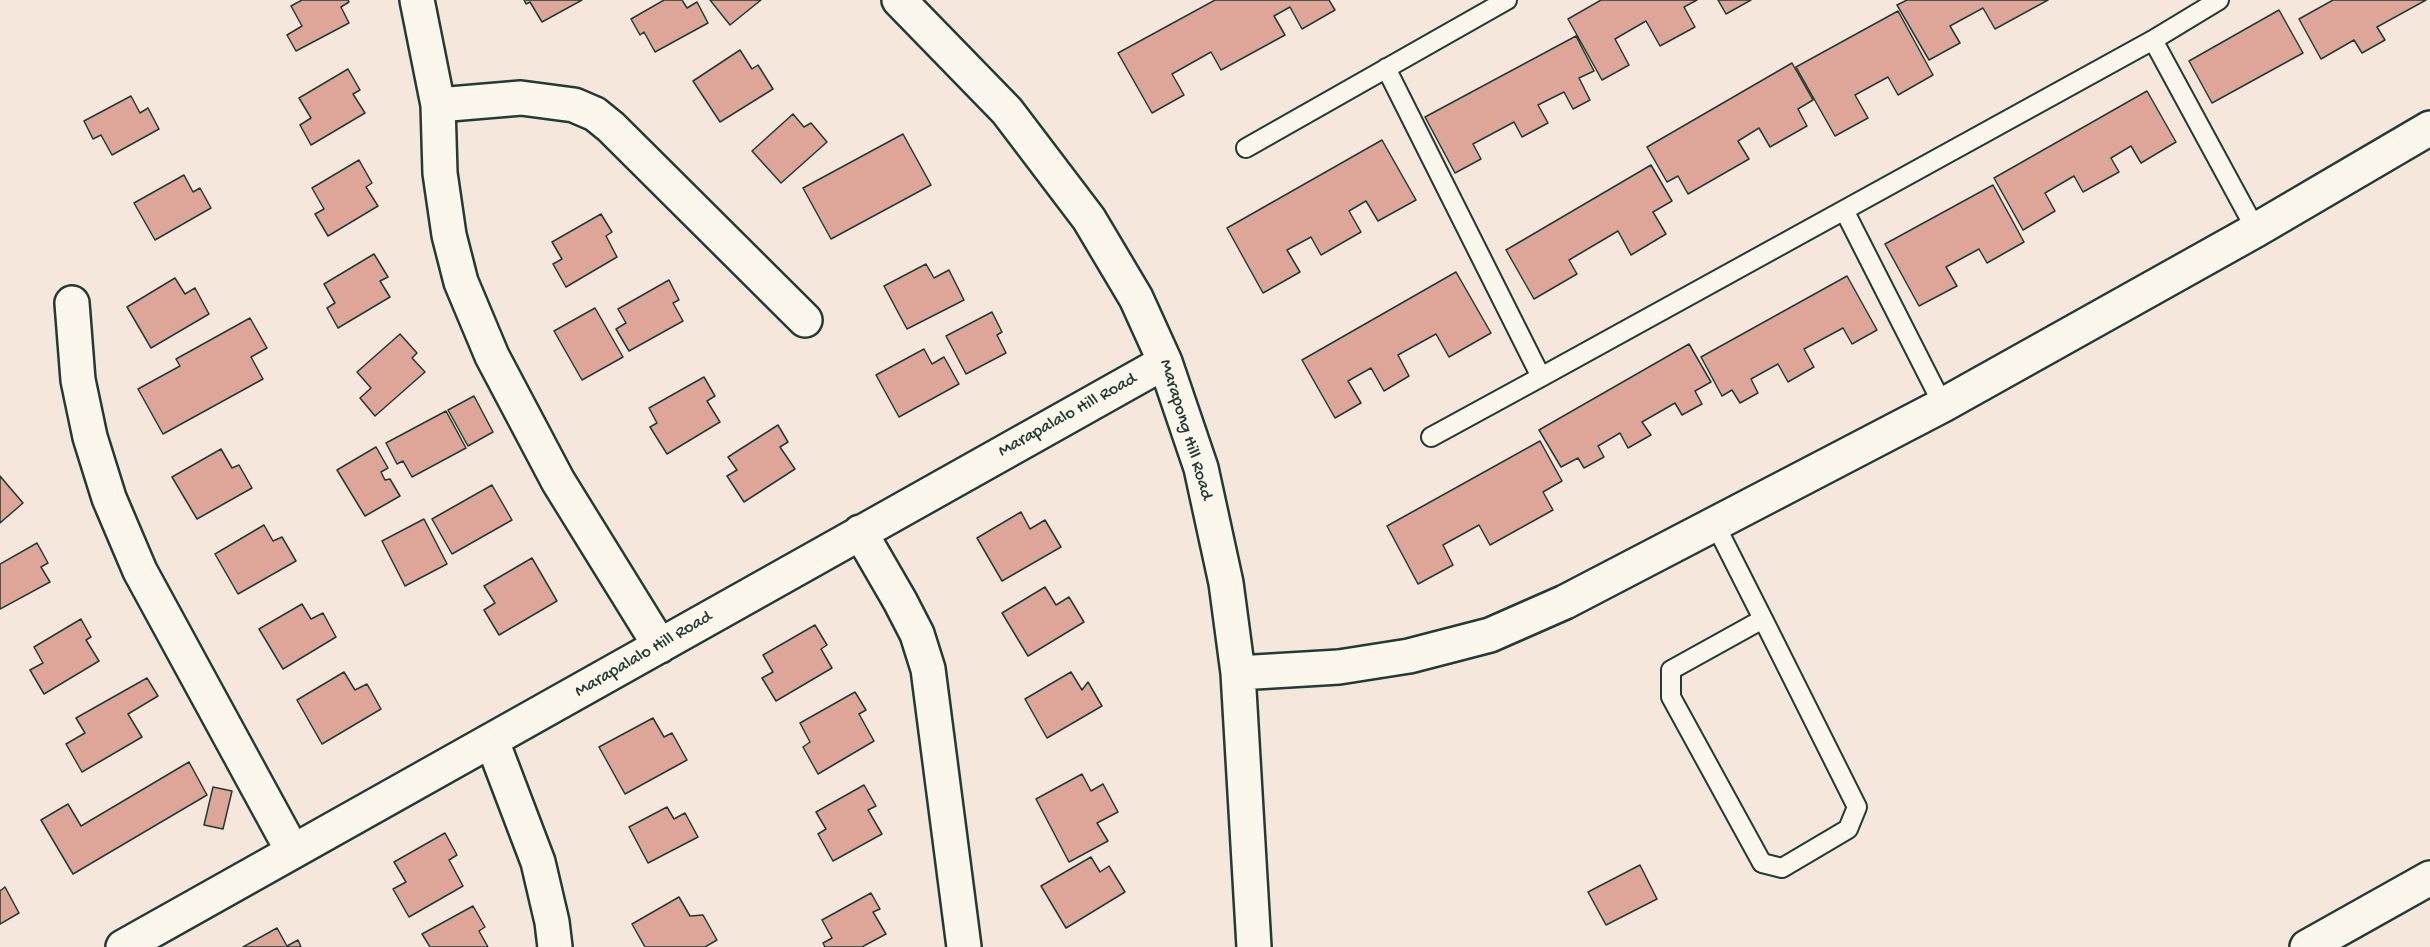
<!DOCTYPE html>
<style>
body{margin:0}
canvas{display:block;background:#f5e7db}
</style>
<canvas width="2430" height="947"></canvas>
<script>
const g = document.querySelector('canvas').getContext('2d');
g.lineJoin = 'round';
function paint(path, color) {
  g.fillStyle = color;
  g.fill(path, 'evenodd');
}
function poly(rows) {
  const path = new Path2D();
  for (const r of rows) {
    path.moveTo(r[0], r[1]);
    for (let i = 2; i < r.length; i += 2) path.lineTo(r[i], r[i + 1]);
  }
  return path;
}
function stroke(path, color, width, dash) {
  g.strokeStyle = color;
  g.lineWidth = width;
  g.lineCap = dash ? 'butt' : 'round';
  g.setLineDash(dash || []);
  g.stroke(path);
}
function write(font, color, halo, rows, align = 'center') {
  g.font = font + ' "Gochi Hand",sans-serif';
  g.lineWidth = 5;
  g.setLineDash([]);
  g.textBaseline = 'middle';
  g.strokeStyle = halo;
  g.fillStyle = color;
  for (const [text, x, y, turn = 0] of rows) {
    g.save();
    g.translate(x, y);
    g.rotate((+turn || 0) * Math.PI / 180);
    g.textAlign = isNaN(turn) ? turn : align;
    if (halo) g.strokeText(text, 0, 0);
    g.fillText(text, 0, 0);
    g.restore();
  }
}
const building = poly([
 [302,0,348,0,349,2,341,7,349,23,296,51,287,35,302,26,291,6,302,0],
 [524,0,582,0,542,22,530,2,526,4,524,0],
 [664,0,682,0,687,8,697,2,708,23,655,52,644,32,640,35,631,19,664,0],
 [710,0,761,0,730,25,710,0],
 [1215,0,1329,0,1335,10,1302,29,1290,7,1274,16,1285,35,1221,70,1211,52,1172,74,1184,95,1152,113,1118,53,1215,0],
 [1601,0,1697,0,1684,7,1695,27,1660,46,1646,21,1615,39,1629,65,1602,80,1568,19,1601,0],
 [1718,0,1751,0,1726,14,1718,0],
 [1907,0,2048,0,1995,29,1983,8,1950,26,1960,43,1929,60,1897,5,1907,0],
 [2333,0,2426,0,2377,27,2385,40,2362,53,2354,40,2321,59,2299,19,2333,0],
 [2279,10,2303,53,2212,103,2189,61,2279,10],
 [1898,11,1933,75,1898,95,1888,77,1855,95,1868,118,1835,136,1796,67,1898,11],
 [1576,36,1594,71,1579,78,1590,100,1573,109,1564,92,1538,105,1548,123,1522,137,1514,122,1473,144,1481,159,1455,173,1425,117,1576,36],
 [740,50,752,69,758,65,773,89,720,122,693,81,740,50],
 [1792,63,1813,100,1798,109,1807,126,1770,147,1759,128,1738,141,1749,159,1688,194,1678,176,1667,182,1647,147,1792,63],
 [348,69,360,90,353,94,365,113,311,145,300,125,311,118,299,98,348,69],
 [2147,91,2176,142,2141,163,2131,146,2111,158,2119,172,2083,192,2074,176,2045,193,2055,211,2023,230,1994,178,2147,91],
 [131,96,140,113,148,108,159,129,112,155,101,135,93,139,84,121,131,96],
 [793,114,804,127,811,123,827,142,781,183,752,151,793,114],
 [903,134,931,185,831,239,803,188,903,134],
 [1382,140,1416,200,1378,221,1366,201,1349,211,1361,232,1321,255,1311,237,1287,250,1300,272,1263,293,1227,228,1382,140],
 [359,160,372,183,366,187,378,206,328,236,315,214,324,209,312,188,359,160],
 [1651,165,1672,201,1653,212,1666,234,1631,255,1618,231,1569,260,1577,274,1534,299,1506,250,1651,165],
 [184,175,193,192,200,188,211,208,155,240,134,203,184,175],
 [1993,185,2024,242,1987,263,1979,249,1946,267,1957,286,1919,306,1885,244,1993,185],
 [601,214,612,232,606,236,617,257,566,287,553,264,562,259,552,242,601,214],
 [374,254,388,277,380,281,390,297,338,328,327,308,335,303,324,284,374,254],
 [926,264,934,278,949,270,964,300,907,329,884,286,926,264],
 [1456,272,1491,333,1449,357,1436,334,1398,355,1409,376,1384,391,1371,368,1348,381,1361,403,1335,418,1302,360,1456,272],
 [1847,276,1877,330,1852,344,1843,328,1804,349,1814,367,1788,382,1778,364,1751,379,1758,393,1740,403,1732,390,1722,396,1701,357,1847,276],
 [175,278,185,294,195,288,209,314,151,348,127,307,175,278],
 [669,280,679,300,673,303,683,321,629,351,616,329,626,323,618,309,669,280],
 [595,308,623,357,582,380,554,331,595,308],
 [992,312,1002,332,997,335,1006,353,966,374,946,336,992,312],
 [250,318,267,348,251,357,263,379,163,434,138,389,180,366,176,359,250,318],
 [400,334,417,353,412,358,425,372,375,416,360,398,371,388,357,372,400,334],
 [1689,344,1711,382,1695,391,1702,404,1682,415,1675,403,1642,422,1651,435,1628,448,1620,433,1598,446,1604,457,1584,468,1578,458,1561,467,1539,430,1689,344],
 [924,349,932,364,944,357,959,384,899,417,876,375,924,349],
 [704,377,715,396,707,401,720,422,667,454,650,427,657,423,649,408,704,377],
 [474,396,493,432,468,446,448,410,474,396],
 [446,411,466,448,412,477,403,461,397,464,386,443,446,411],
 [778,425,788,442,780,447,795,469,744,502,727,476,737,470,728,457,778,425],
 [1540,441,1562,481,1543,492,1553,510,1490,545,1479,525,1443,545,1453,565,1418,584,1387,526,1540,441],
 [376,447,388,468,381,472,385,480,390,479,400,496,365,516,337,470,376,447],
 [221,449,232,468,239,465,252,488,197,519,172,477,221,449],
 [0,476,23,503,0,523,0,476],
 [492,485,512,520,452,554,432,519,492,485],
 [1021,512,1030,529,1045,520,1061,547,1002,581,977,538,1021,512],
 [424,519,447,564,405,586,382,541,424,519],
 [264,525,273,541,282,537,296,561,238,594,215,554,264,525],
 [37,543,48,563,41,567,50,582,0,609,0,564,37,543],
 [532,558,557,601,499,635,484,610,495,603,484,586,532,558],
 [1045,587,1056,605,1069,597,1084,622,1028,656,1002,613,1045,587],
 [302,604,311,619,323,613,336,637,283,669,259,629,302,604],
 [81,619,91,637,86,640,99,661,44,694,30,670,43,663,34,647,81,619],
 [815,625,827,645,821,649,832,668,776,701,762,678,773,672,763,655,815,625],
 [344,672,355,690,367,684,381,709,322,744,297,700,344,672],
 [1071,672,1082,690,1088,682,1102,706,1047,738,1025,699,1071,672],
 [147,678,158,696,128,714,142,737,82,772,66,744,85,733,76,718,147,678],
 [855,692,866,710,859,714,874,741,818,774,803,747,810,742,800,723,855,692],
 [653,718,664,737,672,733,687,760,625,794,599,747,653,718],
 [189,762,207,795,73,874,41,820,68,804,81,826,189,762],
 [1082,774,1091,791,1103,784,1118,812,1097,823,1108,841,1069,862,1036,799,1082,774],
 [864,785,876,806,868,810,882,834,833,861,818,834,826,829,816,812,864,785],
 [213,787,232,791,223,829,204,825,213,787],
 [667,807,674,819,685,813,698,837,648,863,629,827,667,807],
 [445,833,457,855,449,860,463,886,409,917,393,889,406,882,394,862,445,833],
 [1091,857,1100,872,1109,866,1125,892,1066,928,1041,886,1091,857],
 [1640,865,1657,899,1606,925,1588,892,1640,865],
 [5,887,19,913,0,924,0,891,5,887],
 [871,893,880,909,873,912,886,934,862,947,825,947,823,943,832,938,822,920,871,893],
 [679,897,690,916,703,915,717,940,705,947,645,947,632,924,679,897],
 [473,906,485,927,479,931,488,947,430,947,422,934,473,906],
 [277,928,287,946,298,940,301,947,243,947,277,928]
]);
paint(building, '#dea698');
stroke(building, '#1f3d34', 1.5);
const lane = poly([
 [2153,40,2256,230],
 [1386,68,1541,377,2153,40,2219,0],
 [1246,148,1507,0],
 [1844,210,1943,405],
 [1431,437,1541,377],
 [1715,524,1763,619],
 [1763,619,1857,807,1848,829,1782,868,1762,863,1671,697,1671,670,1763,619]
]);
const street = poly([
 [417,0,438,105,440,173,449,235,461,282,492,356,558,481,660,646],
 [899,0,1007,111,1089,219,1136,298,1165,362,1201,468,1226,583,1238,673,1254,947],
 [438,105,521,98,574,105,595,114,611,127,805,320],
 [72,303,78,380,90,437,109,498,140,571,292,850],
 [860,532,900,601,917,634,928,669,964,947],
 [1238,673,1339,667,1409,656,1490,635,1565,602,1943,405,2256,230,2430,128],
 [492,741,538,862,552,922,555,947],
 [123,947,1165,362],
 [2307,947,2430,878]
]);
stroke(lane, '#1f3d34', 22);
stroke(street, '#1f3d34', 38);
stroke(lane, '#fbf7ec', 18);
stroke(street, '#fbf7ec', 33);
write('18px', '#1f3d34', '#fbf7ec', [
 ["Marapalalo Hill Road",1068,416,-29],
 ["Marapong Hill Road",1185,430,73],
 ["Marapalalo Hill Road",644,655,-30]
]);
</script>
